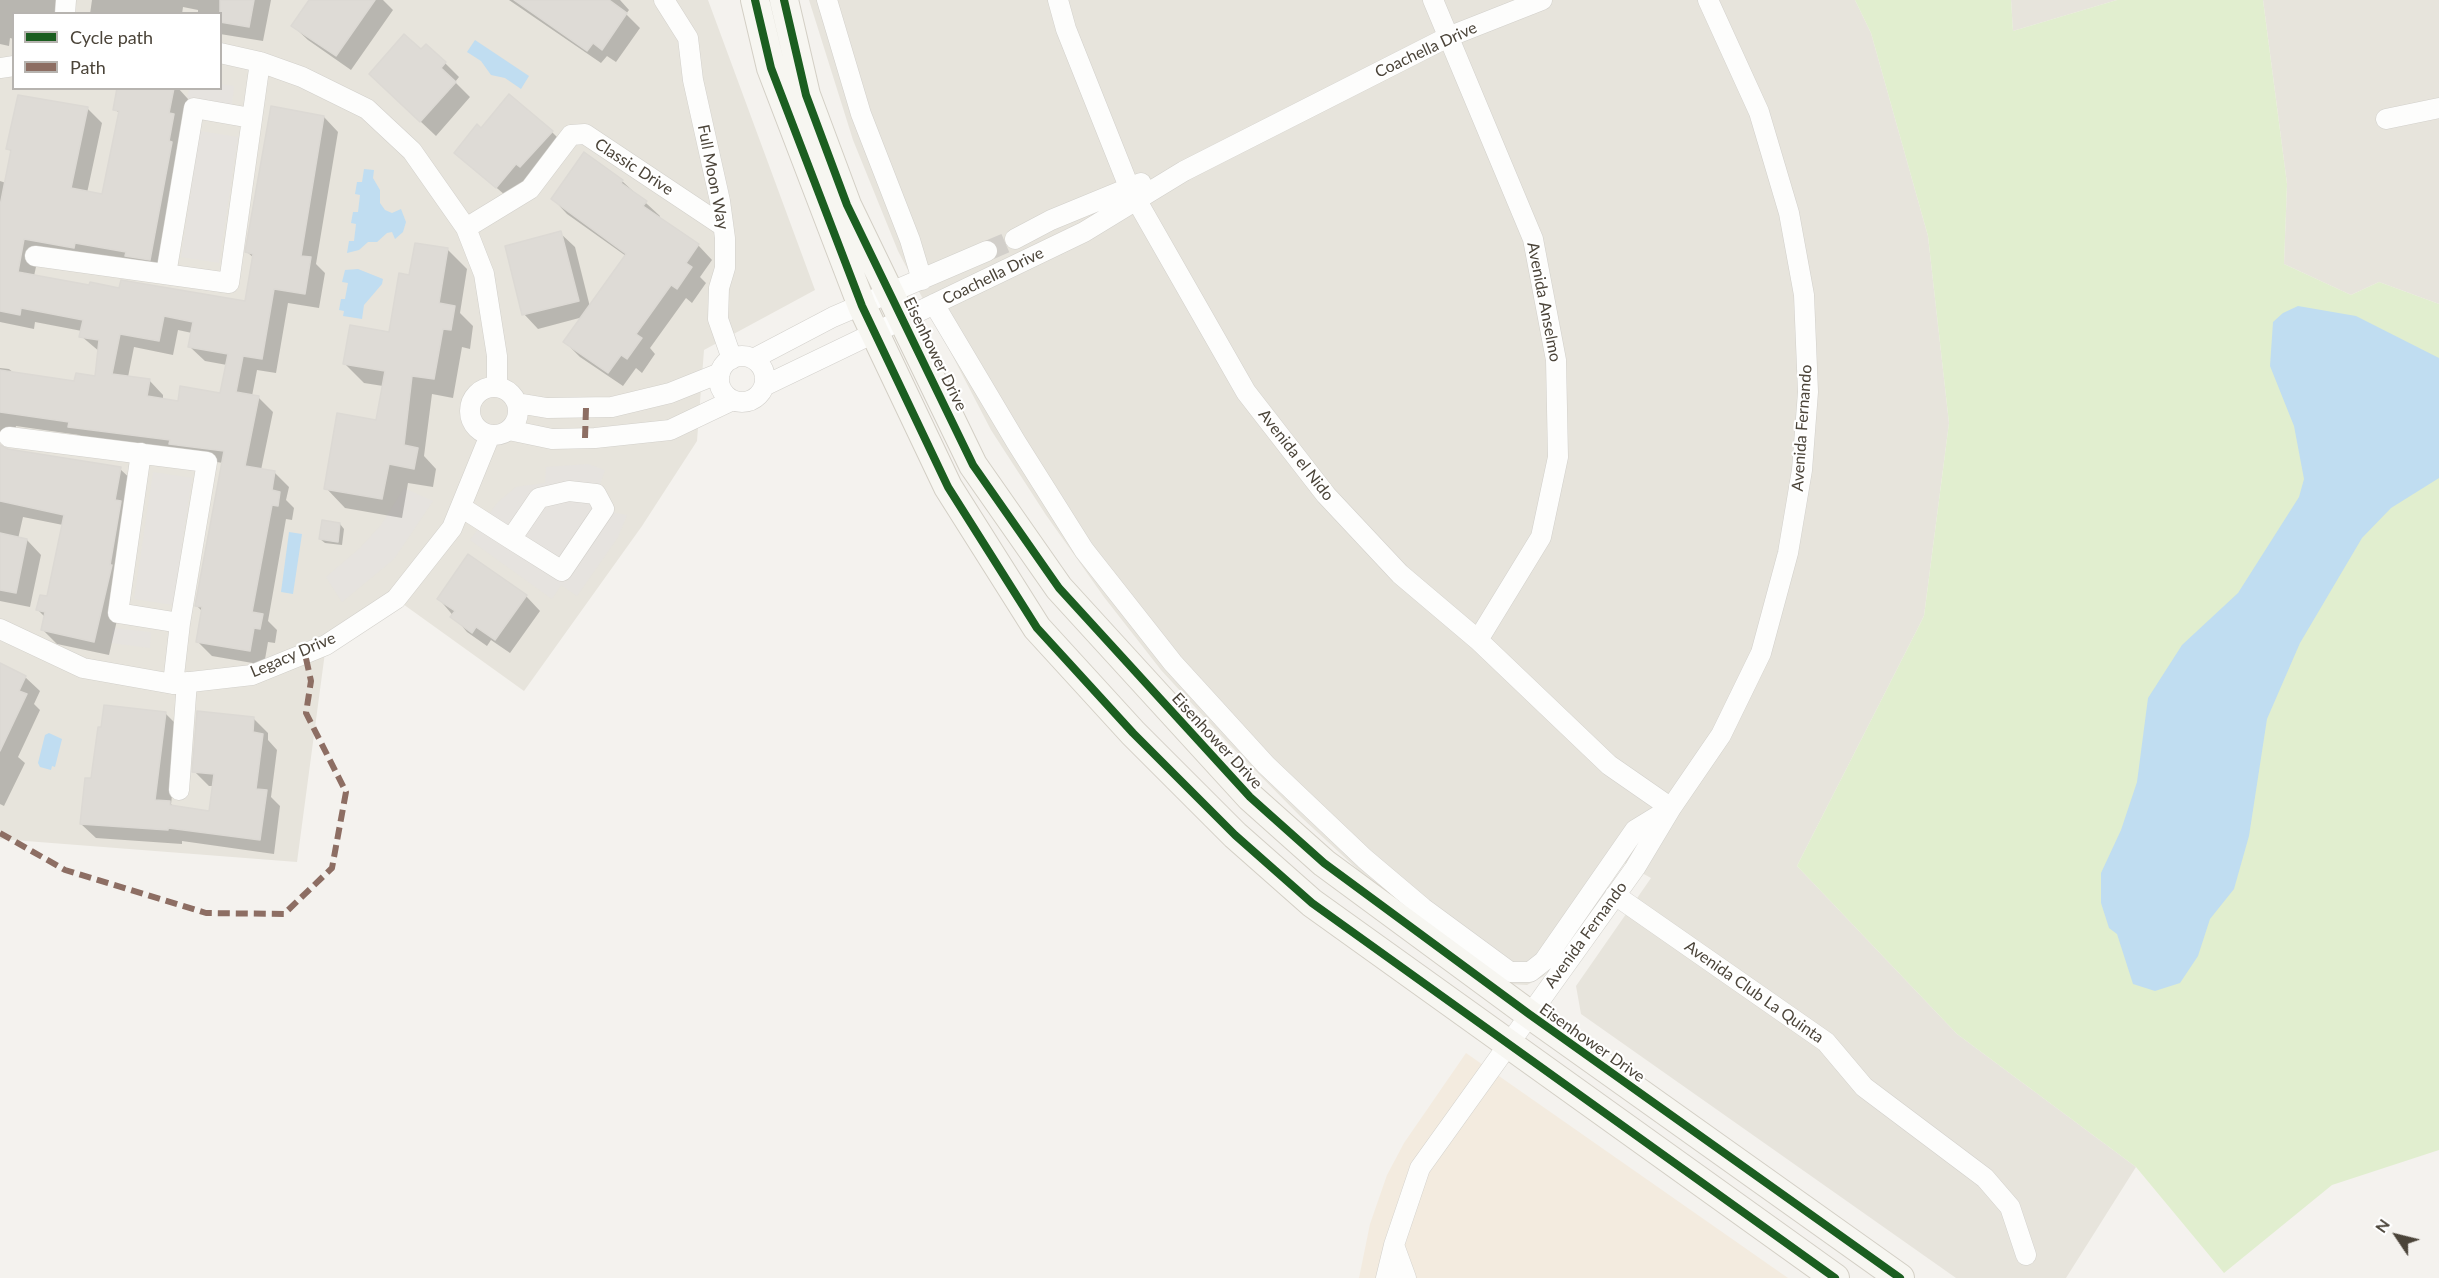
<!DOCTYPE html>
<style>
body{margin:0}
#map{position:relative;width:2439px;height:1278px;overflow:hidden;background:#f4f2ee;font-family:Lato,sans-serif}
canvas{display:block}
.legend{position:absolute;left:12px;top:12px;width:210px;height:78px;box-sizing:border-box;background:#fff;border:2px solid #b7b4b0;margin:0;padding:8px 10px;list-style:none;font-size:18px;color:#4b4439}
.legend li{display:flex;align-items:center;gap:12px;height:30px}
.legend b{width:30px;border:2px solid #b7b4b0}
.north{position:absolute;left:2367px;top:1206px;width:60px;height:60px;-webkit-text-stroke:4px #fff;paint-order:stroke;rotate:305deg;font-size:16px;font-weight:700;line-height:24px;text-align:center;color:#4b4439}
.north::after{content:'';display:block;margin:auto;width:21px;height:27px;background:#4b4439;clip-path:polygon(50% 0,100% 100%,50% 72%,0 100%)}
</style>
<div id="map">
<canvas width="2439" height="1278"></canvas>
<ul class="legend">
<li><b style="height:8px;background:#1b5e20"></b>Cycle path</li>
<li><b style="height:8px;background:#8d6e63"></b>Path</li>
</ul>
<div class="north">N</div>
</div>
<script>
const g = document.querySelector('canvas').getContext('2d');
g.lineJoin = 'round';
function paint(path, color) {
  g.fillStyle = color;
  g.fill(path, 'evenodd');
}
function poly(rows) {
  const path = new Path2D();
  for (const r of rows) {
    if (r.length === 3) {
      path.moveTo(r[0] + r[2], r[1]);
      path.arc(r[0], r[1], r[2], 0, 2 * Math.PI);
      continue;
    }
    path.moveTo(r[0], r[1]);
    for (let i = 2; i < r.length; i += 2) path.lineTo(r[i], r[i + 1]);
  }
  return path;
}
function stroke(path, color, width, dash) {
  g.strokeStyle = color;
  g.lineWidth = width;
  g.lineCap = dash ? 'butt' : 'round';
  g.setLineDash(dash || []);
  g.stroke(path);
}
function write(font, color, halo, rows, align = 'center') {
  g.font = font + ' Lato,sans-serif';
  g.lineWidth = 4.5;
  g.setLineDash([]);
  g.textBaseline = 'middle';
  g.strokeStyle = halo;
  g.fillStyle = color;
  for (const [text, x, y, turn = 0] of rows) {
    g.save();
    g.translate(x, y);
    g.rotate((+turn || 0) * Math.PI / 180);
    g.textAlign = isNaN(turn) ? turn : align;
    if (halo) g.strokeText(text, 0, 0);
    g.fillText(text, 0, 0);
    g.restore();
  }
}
paint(poly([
 [0,0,708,0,815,290,704,350,697,441,642,526,524,691,396,599,326,645,297,862,0,839],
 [14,14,220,14,220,88,14,88],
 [809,0,1855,0,1871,33,1928,236,1949,423,1924,616,1797,866,1957,1034,2136,1167,2066,1278,1956,1278,1581,1014,1576,986,1651,878,1624,863,1544,976,1527,985,1508,984,1366,877,1301,817,1228,743,1161,670,1104,597,1046,515,991,430,898,251,853,140],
 [2011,0,2117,0,2013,31],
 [2263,0,2439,0,2439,304,2379,282,2351,295,2284,264,2287,184]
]), '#e7e4dc');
paint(poly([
 [1466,1053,1788,1278,1359,1278,1370,1224,1387,1175,1404,1143]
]), '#f3ebdf');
paint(poly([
 [1855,0,2011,0,2013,31,2117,0,2263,0,2287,184,2284,264,2351,295,2379,282,2439,304,2439,1150,2332,1185,2224,1273,2136,1167,1957,1034,1797,866,1924,616,1949,423,1928,236,1871,33]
]), '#e1eecf');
paint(poly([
 [221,84,234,86,232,105,187,98,189,89,220,88],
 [200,131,238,137,219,263,181,257],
 [588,464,605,470,599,487,610,512,627,515,618,537,577,596,561,585,552,599,470,540,498,502,516,487,545,483,546,467],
 [153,472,192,478,173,605,134,599],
 [404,488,433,501,394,559,342,602,326,577,360,548,381,525],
 [113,628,151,632,150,648,111,643]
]), '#e6e3df');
paint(poly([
 [475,40,529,76,521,89,505,78,491,75,481,61,467,52],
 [364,169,374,170,373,178,380,190,380,203,385,210,392,213,401,209,406,222,403,232,395,239,392,232,387,233,377,242,368,242,359,250,347,253,349,241,354,241,356,224,351,223,353,212,358,212,360,195,355,194,357,182,362,182],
 [358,269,383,279,382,284,364,305,362,319,343,316,344,311,339,310,341,299,345,299,348,283,342,282,345,270],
 [2298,306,2356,316,2439,358,2439,478,2391,508,2362,538,2300,643,2267,719,2249,836,2234,889,2210,919,2198,956,2180,983,2155,991,2133,984,2117,934,2109,928,2101,903,2101,873,2121,830,2137,782,2148,698,2182,645,2238,593,2299,497,2304,479,2294,426,2270,366,2273,322,2283,313],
 [289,532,302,534,293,594,281,592],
 [49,733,62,739,55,767,52,766,51,770,40,767,38,763,45,735]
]), '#c0ddf1');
paint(poly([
 [0,0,60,0,58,14,14,14,14,39,10,38,9,46,0,44],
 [92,0,271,0,263,41,220,34,220,14,198,14,198,10,183,7,182,14,90,14],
 [309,0,383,0,393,10,351,70,308,40,293,26],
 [509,0,620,0,629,10,626,14,640,28,616,62,607,56,601,63],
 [445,63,459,77,455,82,470,97,436,136,385,88],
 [119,88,178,88,188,99,164,274,39,253,34,276,91,287,246,303,254,258,247,252,324,117,338,132,316,264,325,273,319,308,288,303,276,373,257,370,252,396,258,397,273,412,261,470,274,472,289,487,286,500,294,508,292,520,286,519,268,621,277,630,275,643,268,642,264,665,212,656,197,641,203,612,197,606,223,463,85,441,79,435,16,426,13,440,0,438,0,368,9,369,14,373,76,383,96,377,100,352,81,336,82,331,35,322,34,329,0,322,0,181,6,183,12,153,8,148,87,108,102,123,87,193,103,196,120,114,115,109],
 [178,330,192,333,190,347,205,361,227,365,222,394,179,403,163,400,163,395,149,380,128,377,134,347,173,355],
 [482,130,552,132,566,146,512,201,456,153],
 [622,181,660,216,659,219,698,245,712,260,700,277,706,283,692,303,686,298,650,348,655,354,642,373,636,368,623,386,580,357,565,342,583,317,538,329,524,314,560,233,575,247,590,307,626,256,567,214,553,199],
 [448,250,467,269,460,313,473,326,470,349,462,347,453,398,432,394,424,456,436,469,433,487,408,483,402,518,345,508,326,488,377,421,383,386,364,383,345,364,390,333,410,277],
 [0,448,120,469,135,483,126,581,109,655,57,644,42,629,45,617,38,610,49,598,63,525,23,517,18,539,27,540,41,555,30,607,0,601],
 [340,524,344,529,342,545,325,543,320,539],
 [526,596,540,611,510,653,491,640,487,646,467,632,439,599],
 [0,665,25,677,40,691,34,704,40,710,18,757,25,763,4,806,0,804],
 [166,714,180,728,171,804,174,807,210,812,214,786,209,786,194,771,254,719,268,733,268,740,277,750,271,797,280,806,274,854,182,841,182,844,96,838,81,824,93,780]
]), '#0003');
const building = poly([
 [220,0,254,0,249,27,220,22,220,0],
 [309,0,375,0,336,56,291,26,309,0],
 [514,0,609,0,627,13,602,50,593,43,587,51,514,0],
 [404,34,421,49,426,44,446,62,441,68,456,82,420,122,369,74,404,34],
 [117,88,174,88,169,113,174,114,169,141,172,142,150,260,125,256,126,252,75,243,74,248,24,239,18,272,89,285,90,282,119,288,121,280,245,301,253,254,245,252,271,106,324,116,301,256,311,257,305,294,274,289,262,359,243,356,236,392,259,396,245,466,275,471,272,490,280,492,278,506,272,505,252,612,263,614,260,629,254,628,250,651,196,642,202,607,195,606,224,451,169,444,170,440,68,427,69,422,0,412,0,370,74,381,76,373,95,376,99,340,79,337,83,320,21,308,20,315,0,311,0,206,11,150,6,149,18,95,88,107,71,188,102,194,119,111,113,110,117,88],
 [164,316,193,322,188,347,228,354,220,393,180,386,178,401,147,396,150,379,112,374,120,334,159,341,164,316],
 [509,94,553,131,520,167,516,164,496,188,454,153,477,124,481,128,509,94],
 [584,152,623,180,621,183,647,201,643,206,699,244,686,263,692,267,677,289,671,285,636,334,642,338,627,359,621,355,608,373,563,342,626,254,551,199,584,152],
 [561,231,579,301,522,315,505,246,561,231],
 [415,243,448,248,439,303,455,306,451,330,443,329,434,379,412,376,404,445,418,448,414,469,389,464,382,499,324,489,337,413,376,420,385,371,343,364,350,325,389,332,399,273,409,275,415,243],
 [0,445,8,449,121,467,115,500,121,501,110,565,112,565,94,642,41,630,45,612,36,610,40,595,47,596,64,515,0,501,0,445],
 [322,520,340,523,338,542,319,539,322,520],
 [0,533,27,539,16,593,0,590,0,533],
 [468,554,527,595,495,640,476,627,472,633,450,617,455,611,437,599,468,554],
 [0,663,26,676,19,691,27,694,0,751,0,663],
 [104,705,166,712,155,800,170,801,170,805,209,811,214,774,192,772,197,711,254,717,253,732,263,734,256,789,267,790,260,840,168,828,168,830,80,824,85,778,91,778,98,727,101,727,104,705]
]);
paint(building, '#dedbd6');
stroke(building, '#dcd9d4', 1.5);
stroke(poly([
 [987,251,1015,239]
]), '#d2cfca', 20, [20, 10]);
const street = poly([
 [664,0,688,38,693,80,720,201,725,238,725,268,719,288,718,319,732,359],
 [827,0,861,114,910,240,922,280],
 [1058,0,1066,29,1129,187,1246,392,1326,495,1400,574,1478,640,1609,765,1671,808,1635,868,1420,1168,1394,1245,1386,1278],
 [1433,0,1533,239,1556,360,1558,457,1541,537,1478,640],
 [65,14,66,0],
 [220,53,260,62,302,77,367,109,412,151,466,228,484,274,497,356,497,386],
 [0,68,14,66],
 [2386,119,2439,108],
 [466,228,530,189,571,135,585,134,723,226],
 [1015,239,1051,220,1141,183],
 [35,256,229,283,260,62],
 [166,274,194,108,251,118],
 [934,304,1016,442,1084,550,1173,663,1266,765,1365,859,1423,908,1510,972,1530,972,1544,961,1635,830,1671,808,1721,735,1761,653,1788,553,1802,470,1808,392,1804,295,1789,213,1759,112,1708,0],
 [742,379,23],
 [753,359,833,317,987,251],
 [764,386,1084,232,1184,171,1448,37,1542,0],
 [494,411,24],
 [517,403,547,408,612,407,670,393,720,373],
 [509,430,552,439,595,438,670,430,733,400],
 [9,437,207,462,180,623,173,684],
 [141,453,118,613,180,623],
 [461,507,511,539,562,571,604,509,596,494,569,491,539,498,511,539],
 [0,629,83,668,173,684,252,675,326,645,396,599,452,528,490,435],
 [179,790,187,682],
 [1615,895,1826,1042,1864,1087,1985,1178,2010,1207,2026,1255],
 [1394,1245,1406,1278]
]);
const secondary = poly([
 [755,0,771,68,862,306,948,487,1037,628,1133,733,1235,835,1312,903,1835,1278],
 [784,0,806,95,847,205,973,465,1059,588,1250,797,1324,863,1529,1014,1900,1278]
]);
stroke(street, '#d2d0cb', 21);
stroke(secondary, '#d3cfc5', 30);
stroke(street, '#fdfdfc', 20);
stroke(secondary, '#f7f6f1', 28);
stroke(poly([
 [585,438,586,408],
 [0,833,65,870,206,913,284,914,332,868,346,792,306,713,311,681,305,654]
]), '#8d6e63', 6, [12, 6]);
stroke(poly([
 [755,0,771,68,862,306,948,487,1037,628,1133,733,1235,835,1312,903,1835,1278],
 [784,0,806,95,847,205,973,465,1059,588,1250,797,1324,863,1529,1014,1900,1278]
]), '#1b5e20', 8);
write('16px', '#4b4439', '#fff', [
 ["Coachella Drive",1426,50,-25],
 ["Classic Drive",634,167,33],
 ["Full Moon Way",713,177,79],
 ["Coachella Drive",993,276,-26],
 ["Avenida Anselmo",1544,302,79],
 ["Eisenhower Drive",935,354,64],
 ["Avenida Fernando",1802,428,-86],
 ["Avenida el Nido",1296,455,52],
 ["Legacy Drive",293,655,-23],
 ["Eisenhower Drive",1217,741,47],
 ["Avenida Fernando",1586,935,-54],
 ["Avenida Club La Quinta",1754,992,35],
 ["Eisenhower Drive",1592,1043,35]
]);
</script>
